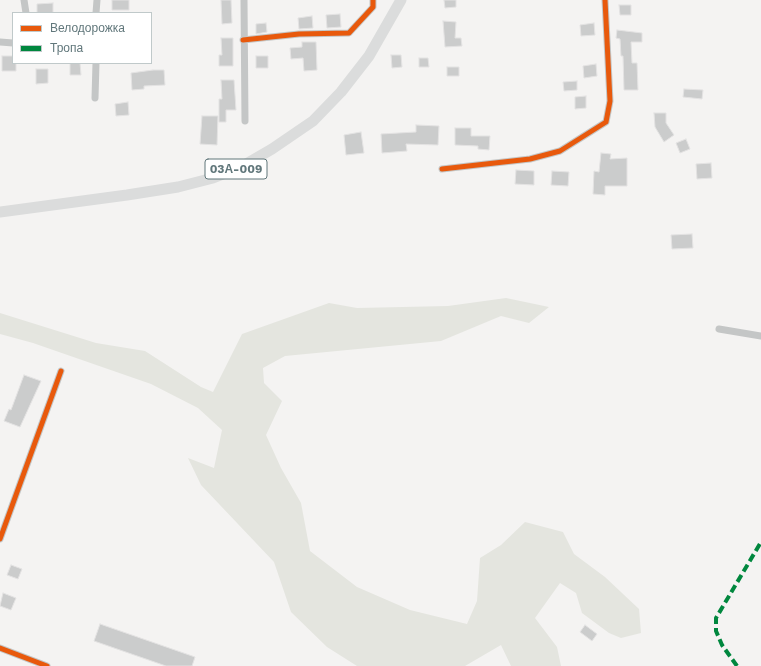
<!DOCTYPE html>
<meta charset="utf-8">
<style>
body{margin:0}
#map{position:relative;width:761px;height:666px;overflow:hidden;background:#f4f3f2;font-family:"Work Sans",sans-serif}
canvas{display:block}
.legend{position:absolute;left:12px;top:12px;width:140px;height:52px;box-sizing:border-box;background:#fff;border:1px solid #c0c9ca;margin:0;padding:5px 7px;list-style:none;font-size:12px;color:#61777b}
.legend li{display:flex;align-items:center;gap:8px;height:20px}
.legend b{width:20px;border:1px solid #c0c9ca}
</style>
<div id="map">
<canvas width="761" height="666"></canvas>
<ul class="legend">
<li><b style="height:5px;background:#e8590c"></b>Велодорожка</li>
<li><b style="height:5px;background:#00873e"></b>Тропа</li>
</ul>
</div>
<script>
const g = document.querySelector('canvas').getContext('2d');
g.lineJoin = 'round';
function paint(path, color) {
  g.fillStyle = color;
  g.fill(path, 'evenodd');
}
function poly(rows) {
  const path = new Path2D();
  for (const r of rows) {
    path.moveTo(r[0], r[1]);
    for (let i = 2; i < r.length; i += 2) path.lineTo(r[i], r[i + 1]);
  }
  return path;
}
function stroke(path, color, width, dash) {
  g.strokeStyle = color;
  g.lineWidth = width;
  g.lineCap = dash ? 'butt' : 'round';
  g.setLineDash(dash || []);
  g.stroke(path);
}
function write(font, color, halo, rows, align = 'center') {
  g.font = font + ' "Work Sans",sans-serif';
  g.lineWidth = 4;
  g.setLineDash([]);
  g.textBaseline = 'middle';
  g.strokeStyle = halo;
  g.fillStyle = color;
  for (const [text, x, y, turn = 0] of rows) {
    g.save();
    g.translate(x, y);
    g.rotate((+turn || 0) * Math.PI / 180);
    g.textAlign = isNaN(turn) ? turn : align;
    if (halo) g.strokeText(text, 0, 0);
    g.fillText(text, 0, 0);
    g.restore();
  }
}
paint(poly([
 [506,298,549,307,529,323,501,316,441,341,285,356,263,368,264,383,282,401,266,435,281,468,301,503,310,551,357,587,410,610,467,624,477,601,480,558,501,545,525,522,563,532,574,554,605,577,639,609,641,633,621,638,609,633,582,613,576,593,560,583,535,618,557,647,561,666,511,666,501,645,465,666,357,666,327,647,291,612,274,562,201,485,188,458,214,468,222,430,198,408,151,384,33,343,0,334,0,313,96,343,145,351,201,387,213,392,242,334,329,303,357,308,448,306]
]), '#e4e5df');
const building = poly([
 [112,0,129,0,129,10,112,10,112,0],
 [221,0,231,0,232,23,222,24,221,0],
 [444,0,456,0,456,7,445,8,444,0],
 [53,3,53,13,37,13,37,4,53,3],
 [619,5,631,5,631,15,620,15,619,5],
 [340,14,341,27,327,28,326,15,340,14],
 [312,16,313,28,299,29,298,18,312,16],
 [443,21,456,22,455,38,461,38,462,46,445,47,443,21],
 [266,23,267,32,256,34,256,24,266,23],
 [594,23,595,35,581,36,580,25,594,23],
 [617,30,642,33,642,42,631,42,632,63,637,63,638,90,624,90,623,56,621,56,620,39,616,38,617,30],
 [221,38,233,38,233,66,219,66,219,55,222,55,221,38],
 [302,42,316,42,317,70,304,71,303,58,291,59,290,48,302,47,302,42],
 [391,55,401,55,402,67,392,68,391,55],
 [2,56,13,56,13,63,16,63,16,71,2,71,2,56],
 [256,56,268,56,268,68,256,68,256,56],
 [419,58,428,58,429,67,419,67,419,58],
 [70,63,80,63,81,75,70,75,70,63],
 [596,64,597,76,584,78,583,66,596,64],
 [447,67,459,67,459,76,447,76,447,67],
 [36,69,48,69,48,83,36,84,36,69],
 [153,70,164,70,165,85,144,86,144,89,132,90,131,73,153,70],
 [221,80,234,80,236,110,226,110,226,122,219,122,219,99,222,99,221,80],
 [577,81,577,90,564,91,563,82,577,81],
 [684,89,703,90,702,99,683,97,684,89],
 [586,96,586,108,575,109,575,97,586,96],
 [128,102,129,115,116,116,115,104,128,102],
 [654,113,666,113,666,123,674,135,664,142,655,127,654,113],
 [202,116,218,116,217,145,200,144,202,116],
 [416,125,439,126,438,145,406,144,407,151,382,153,381,134,416,132,416,125],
 [455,128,471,128,471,136,490,136,489,150,478,149,478,146,455,145,455,128],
 [361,132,364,153,346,155,344,135,361,132],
 [686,139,690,149,680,153,676,143,686,139],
 [601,153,611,154,610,159,627,158,627,186,605,186,605,195,593,194,594,171,599,172,601,153],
 [711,163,712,178,697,179,696,164,711,163],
 [516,170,534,171,534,185,515,184,516,170],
 [552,171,569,172,568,186,551,185,552,171],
 [692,234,693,248,672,249,671,235,692,234],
 [24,375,41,381,20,427,4,421,9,409,11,410,24,375],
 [11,565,22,569,18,579,7,575,11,565],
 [3,593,16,598,11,610,0,606,3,593],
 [100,624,195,657,192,666,166,666,94,641,100,624],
 [585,625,597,634,592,641,580,632,585,625]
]);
paint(building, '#cbcccc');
stroke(building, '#e3e2e2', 1);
stroke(poly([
 [24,0,26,13],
 [244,0,245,121],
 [96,13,97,0],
 [243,40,299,34,349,33,373,7,373,0],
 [0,42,13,43],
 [95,98,96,63],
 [442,169,530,159,560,151,606,122,610,101,605,0],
 [719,329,761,336],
 [0,539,61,371],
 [0,648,47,666]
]), '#c4c6c6', 7);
stroke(poly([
 [0,212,127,195,178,187,213,178,241,167,272,149,313,121,341,92,369,56,401,0]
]), '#dbdcdc', 11);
stroke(poly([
 [737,666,722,645,716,631,716,618,761,542]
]), '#00873e', 4, [8, 4]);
stroke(poly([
 [243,40,299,34,349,33,373,7,373,0],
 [442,169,530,159,560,151,606,122,610,101,605,0],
 [0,539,61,371],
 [0,648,47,666]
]), '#e8590c', 5);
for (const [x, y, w] of [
 [236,169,62]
]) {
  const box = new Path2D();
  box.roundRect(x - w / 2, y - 10, w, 20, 3);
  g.fillStyle = '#fff';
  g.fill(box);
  stroke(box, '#61777b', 1);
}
write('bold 12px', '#61777b', null, [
 ["03А-009",236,169]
]);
</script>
